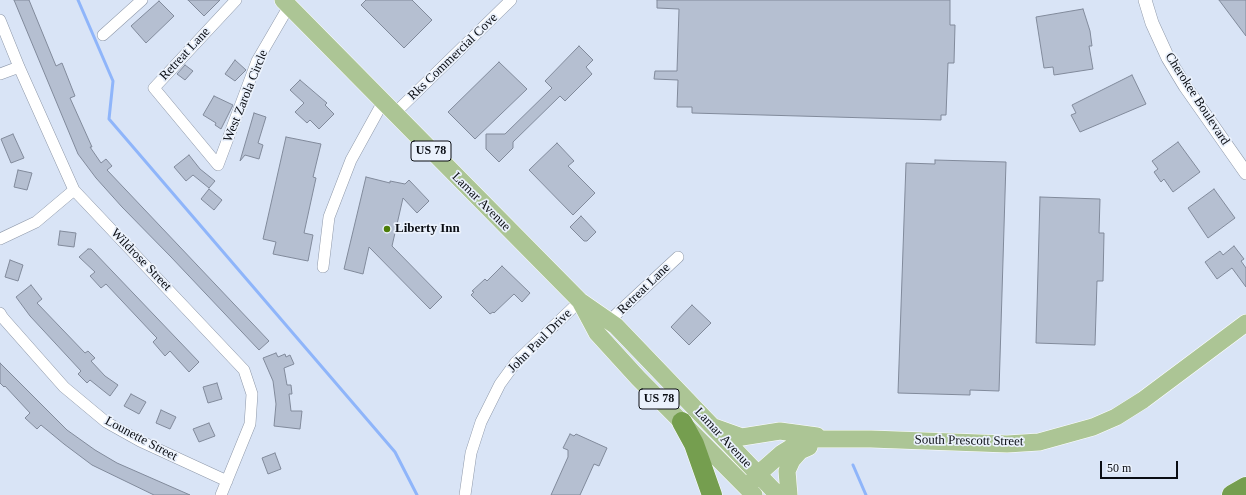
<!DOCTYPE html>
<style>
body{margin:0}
#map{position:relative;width:1246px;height:495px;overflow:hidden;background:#d9e4f6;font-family:"Times New Roman",serif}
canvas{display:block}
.scale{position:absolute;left:1100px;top:461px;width:78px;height:18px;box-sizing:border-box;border:2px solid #0a0d13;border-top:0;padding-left:5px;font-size:12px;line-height:14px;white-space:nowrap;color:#0a0d13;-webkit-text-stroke:3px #eaf1fc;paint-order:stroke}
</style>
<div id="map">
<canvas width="1246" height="495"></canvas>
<div class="scale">50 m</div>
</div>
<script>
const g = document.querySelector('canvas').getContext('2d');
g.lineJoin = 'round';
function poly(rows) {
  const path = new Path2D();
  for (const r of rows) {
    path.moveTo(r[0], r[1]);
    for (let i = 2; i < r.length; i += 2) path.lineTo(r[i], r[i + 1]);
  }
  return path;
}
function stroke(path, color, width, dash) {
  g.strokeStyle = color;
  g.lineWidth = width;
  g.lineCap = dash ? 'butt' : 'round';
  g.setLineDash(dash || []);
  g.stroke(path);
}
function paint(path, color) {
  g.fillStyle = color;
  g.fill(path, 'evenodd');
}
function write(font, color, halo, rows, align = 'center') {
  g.font = font + ' "Times New Roman",serif';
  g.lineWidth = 3.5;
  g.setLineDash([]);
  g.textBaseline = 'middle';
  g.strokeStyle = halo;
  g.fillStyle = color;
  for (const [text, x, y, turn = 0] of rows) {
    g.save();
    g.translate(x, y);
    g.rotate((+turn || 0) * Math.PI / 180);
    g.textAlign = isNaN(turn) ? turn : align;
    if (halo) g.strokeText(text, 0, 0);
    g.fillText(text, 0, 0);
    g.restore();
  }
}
stroke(poly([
 [78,0,113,81,109,119,395,452,417,495],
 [853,465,866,495]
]), '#8fb5fa', 3);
const building = poly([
 [14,0,29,0,56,66,62,63,75,96,70,98,92,147,90,147,101,163,106,159,112,166,107,170,269,341,259,350,171,257,122,207,96,178,78,154,14,0],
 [188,0,220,0,204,16,188,0],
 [366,0,412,0,432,20,404,48,361,5,366,0],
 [657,0,950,0,950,25,955,25,954,63,948,63,946,115,941,115,941,120,692,113,692,107,677,107,678,80,654,79,655,71,677,71,679,9,657,8,657,0],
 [1219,0,1246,0,1246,36,1219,0],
 [159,1,174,16,146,43,131,26,159,1],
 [1083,9,1090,31,1092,46,1089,46,1093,69,1054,75,1053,67,1044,68,1036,17,1083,9],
 [579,46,593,60,586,67,592,74,565,101,560,96,513,142,513,148,499,162,486,149,486,134,505,134,552,88,545,81,579,46],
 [235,60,246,70,235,81,225,74,235,60],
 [499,62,527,89,475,139,448,112,499,62],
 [185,65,193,71,185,80,177,74,185,65],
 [1132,75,1146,104,1080,132,1071,115,1076,113,1072,105,1132,75],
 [300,80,327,103,325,105,334,114,319,129,310,120,307,123,295,112,304,103,290,90,300,80],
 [214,96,233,105,221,129,215,125,216,123,203,115,214,96],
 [254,113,266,117,258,143,263,145,259,159,245,155,240,161,254,113],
 [13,134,24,158,11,163,1,139,13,134],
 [286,137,321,144,313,177,316,178,304,233,313,235,308,261,273,254,276,242,263,239,286,137],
 [1178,142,1200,172,1173,192,1164,179,1161,182,1154,172,1158,169,1152,161,1178,142],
 [557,143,574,161,568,166,595,193,573,215,529,170,557,143],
 [189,155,200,169,215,181,209,188,193,175,186,181,174,167,189,155],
 [935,160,1006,162,999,391,970,390,970,395,898,393,906,163,935,164,935,160],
 [18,170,32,173,27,190,14,187,18,170],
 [366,177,390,183,390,181,405,184,409,180,429,201,417,213,403,198,392,246,442,297,430,309,369,247,363,274,344,269,366,177],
 [209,189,222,200,214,210,201,199,209,189],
 [1214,189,1235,218,1208,238,1188,208,1214,189],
 [1040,197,1100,199,1099,233,1104,233,1103,281,1097,281,1095,345,1036,343,1040,197],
 [581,216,596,232,587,241,584,241,570,227,581,216],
 [60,231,76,233,74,247,58,245,60,231],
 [1234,246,1244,259,1241,261,1246,268,1246,287,1232,268,1217,279,1205,262,1220,251,1223,255,1234,246],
 [88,249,91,249,199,362,189,372,170,351,165,356,153,342,157,338,154,335,106,284,101,288,90,276,95,272,79,257,88,249],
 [10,260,23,265,18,281,5,277,10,260],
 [502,266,530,293,522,302,514,294,494,313,493,312,490,314,471,295,474,292,472,291,485,279,487,281,502,266],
 [31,285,42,299,37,303,85,353,88,351,95,358,91,361,105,376,118,385,110,396,90,380,87,383,78,374,81,371,30,316,16,297,31,285],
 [692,305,711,323,689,345,671,327,692,305],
 [276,353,278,357,285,354,286,357,290,355,294,364,284,368,287,385,291,385,292,394,289,394,291,411,302,411,300,429,274,426,276,404,273,381,263,358,276,353],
 [0,363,67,430,95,450,117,463,190,495,154,495,92,465,64,444,41,425,37,429,25,418,30,413,5,386,4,387,0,383,0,363],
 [217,383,222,399,208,403,203,387,217,383],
 [131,394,146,402,139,414,124,406,131,394],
 [161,410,176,417,170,429,156,423,161,410],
 [209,423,215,436,199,442,193,429,209,423],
 [570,434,574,436,576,434,607,448,599,466,594,464,580,495,551,495,568,457,568,450,563,448,570,434],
 [275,453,281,469,268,474,262,458,275,453]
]);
paint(building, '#b5bfd1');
stroke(building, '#818a9b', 1);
const minor = poly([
 [236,0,154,88,218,165,257,61,289,6],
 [0,20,19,67,74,190,244,370,252,394,250,424,221,495],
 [103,35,142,0],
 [0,74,19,67],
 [394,114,511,0],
 [0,239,36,222,74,190],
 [323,267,329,217,351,160,383,102],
 [0,313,3,318,64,387,106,422,140,441,227,481],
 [609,321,678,257],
 [465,495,471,453,481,422,500,384,516,362,580,301]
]);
const tertiary = poly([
 [1145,0,1152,23,1168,58,1185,86,1246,173]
]);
const primary = poly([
 [283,0,580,301,616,326,778,495],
 [581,303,597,333,638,378,754,495],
 [714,427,742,437,780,431,817,436],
 [747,488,757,475,782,453,800,442,814,439,871,439,1007,444,1039,442,1093,427,1116,417,1143,400,1246,323],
 [789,495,787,471,792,460,800,451,809,447]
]);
const motorway = poly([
 [682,422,694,444,712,495],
 [1232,495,1246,487]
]);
stroke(minor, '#8e98a9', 12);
stroke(tertiary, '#8e98a9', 14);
stroke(primary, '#fff', 18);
stroke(motorway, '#fff', 21);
stroke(minor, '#fff', 11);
stroke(tertiary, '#fff', 13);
stroke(primary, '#acc595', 17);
stroke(motorway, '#759e4f', 20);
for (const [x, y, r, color] of [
 [387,229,4,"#4d7d08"]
]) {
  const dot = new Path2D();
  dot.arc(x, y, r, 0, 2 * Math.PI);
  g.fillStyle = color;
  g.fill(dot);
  stroke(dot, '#eaf1fc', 1.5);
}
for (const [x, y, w] of [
 [431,151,40],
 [659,399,40]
]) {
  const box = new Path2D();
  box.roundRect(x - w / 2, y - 10, w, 20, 3);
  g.fillStyle = '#eaf1fc';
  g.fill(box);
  stroke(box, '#0a0d13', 1);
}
write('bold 12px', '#0a0d13', null, [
 ["US 78",431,151],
 ["US 78",659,399]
]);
write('13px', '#0a0d13', '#eaf1fc', [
 ["Retreat Lane",185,54,-47],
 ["Rks Commercial Cove",453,57,-44],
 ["West Zarola Circle",246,96,-68],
 ["Cherokee Boulevard",1197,99,57],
 ["Lamar Avenue",481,202,45],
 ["Wildrose Street",141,260,46],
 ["Retreat Lane",644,289,-44],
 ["John Paul Drive",540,341,-45],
 ["Lamar Avenue",723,438,47],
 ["Lounette Street",141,439,28],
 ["South Prescott Street",969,441,1]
]);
write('bold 13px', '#0a0d13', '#eaf1fc', [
 ["Liberty Inn",395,229]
], 'left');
</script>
